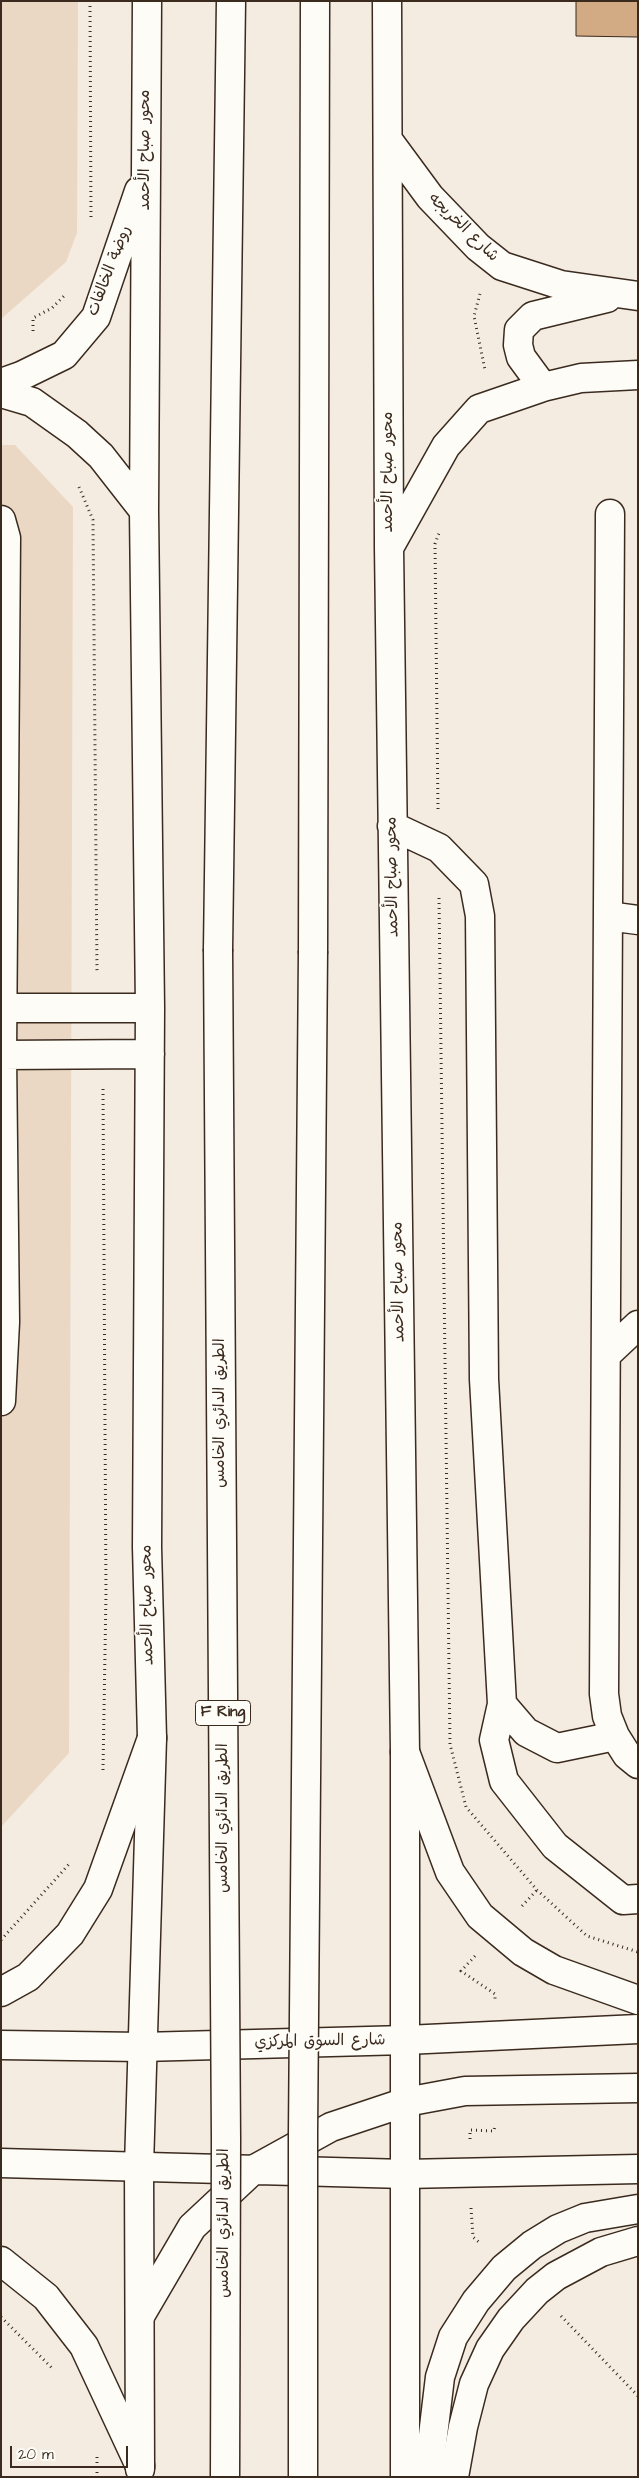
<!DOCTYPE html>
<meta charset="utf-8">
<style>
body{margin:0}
#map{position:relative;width:639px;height:2478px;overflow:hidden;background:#f4ece0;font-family:"Architects Daughter",sans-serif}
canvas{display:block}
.frame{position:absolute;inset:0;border:2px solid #3b2a1e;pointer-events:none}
.scale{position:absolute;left:10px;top:2446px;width:118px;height:22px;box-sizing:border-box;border:2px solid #3b2a1e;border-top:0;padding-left:6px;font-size:15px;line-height:18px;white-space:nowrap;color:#3b2a1e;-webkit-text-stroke:4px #fdfcf7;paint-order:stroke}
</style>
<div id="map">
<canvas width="639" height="2478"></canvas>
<div class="frame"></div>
<div class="scale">20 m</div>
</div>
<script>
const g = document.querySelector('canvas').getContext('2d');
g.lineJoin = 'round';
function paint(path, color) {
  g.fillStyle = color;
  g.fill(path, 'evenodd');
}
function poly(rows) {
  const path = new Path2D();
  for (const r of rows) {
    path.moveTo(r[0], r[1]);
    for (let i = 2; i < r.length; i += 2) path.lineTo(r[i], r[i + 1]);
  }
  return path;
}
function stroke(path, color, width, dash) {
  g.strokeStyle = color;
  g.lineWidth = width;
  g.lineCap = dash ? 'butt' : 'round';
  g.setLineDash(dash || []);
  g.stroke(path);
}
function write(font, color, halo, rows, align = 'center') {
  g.font = font + ' "Architects Daughter","Playpen Sans Arabic",sans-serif';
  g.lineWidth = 4;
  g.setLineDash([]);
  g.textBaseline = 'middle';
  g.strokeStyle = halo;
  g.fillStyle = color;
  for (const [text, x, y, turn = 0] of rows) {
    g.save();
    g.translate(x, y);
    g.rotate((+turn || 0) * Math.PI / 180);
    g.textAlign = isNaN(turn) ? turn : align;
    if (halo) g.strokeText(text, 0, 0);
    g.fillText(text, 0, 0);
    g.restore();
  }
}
paint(poly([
 [1,1,78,1,77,233,66,262,1,319],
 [1,445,15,445,73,507,69,1753,1,1827]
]), '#ead8c4');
const building = poly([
 [576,1,638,1,638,37,576,36,576,1]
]);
paint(building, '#d2aa83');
stroke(building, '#3b2a1e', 1);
const minor = poly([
 [387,1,389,547,405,1752,405,2477],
 [388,140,430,197,478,247,502,266,561,285,638,296],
 [1,383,21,376,64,355,96,317,139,191],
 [543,387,521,357,518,345,519,330,533,316,607,298],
 [1,393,32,402,77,434,101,456,144,511],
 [610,514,604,1694,607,1716,615,1736,627,1755,638,1764],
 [1,520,6,538,2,1055,5,1322,1,1401],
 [390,546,446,446,479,409,543,387,581,378,638,375],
 [392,826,439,848,474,884,480,916,484,1379,502,1704,526,1732,557,1748,615,1736],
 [608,916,638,920],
 [3,1008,150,1008],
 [2,1055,150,1054],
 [606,1355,638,1325],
 [502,1704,494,1740,504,1781,555,1846,623,1900,638,1899],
 [140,2469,139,2166,152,1738,147,1547,150,1008,144,511,147,1],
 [454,2477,463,2427,474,2384,490,2349,511,2319,537,2291,556,2276,601,2252,638,2241]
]);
const major = poly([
 [405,1752,450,1872,480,1916,523,1952,554,1970,638,2000],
 [1,1992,28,1977,70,1934,98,1889,152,1738],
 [1,2045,142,2047,406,2040,638,2029],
 [1,2163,405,2174,638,2169],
 [1,2261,46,2297,84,2346,140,2466],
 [140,2316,192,2227,253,2170,331,2127,406,2102,465,2091,638,2088],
 [428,2477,440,2377,453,2337,476,2301,504,2268,532,2245,558,2229,585,2218,638,2209]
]);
const highway = poly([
 [218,949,231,1],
 [313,951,315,1]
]);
stroke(minor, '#3b2a1e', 31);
stroke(major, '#3b2a1e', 31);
stroke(highway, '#3b2a1e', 31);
stroke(poly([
 [90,1,91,221],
 [480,294,474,316,485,370],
 [33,331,33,318,52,308,66,294],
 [79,487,93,520,97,973],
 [438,809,435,544,439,533],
 [439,898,450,1744,466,1807,537,1890,587,1936,638,1952],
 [103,1770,106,1593,103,1089],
 [522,1906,537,1890],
 [1,1940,70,1863],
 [475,1956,461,1971,495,1994,495,2001],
 [470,2139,470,2130,494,2131,495,2125],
 [471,2208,473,2237,480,2243],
 [561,2316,638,2396],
 [1,2317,54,2370],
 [97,2457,97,2477]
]), '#3b2a1e', 3, [1, 4]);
stroke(minor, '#fdfcf7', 28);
stroke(major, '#fdfcf7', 28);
stroke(highway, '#fdfcf7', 28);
const highwayBridge = poly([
 [218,949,226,2140,225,2477],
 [303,2477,303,2133,313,951]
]);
stroke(highwayBridge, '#3b2a1e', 31, []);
stroke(highwayBridge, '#fdfcf7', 28);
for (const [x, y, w] of [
 [223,1713,55]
]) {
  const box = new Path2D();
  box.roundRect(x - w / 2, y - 12.5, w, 25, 4);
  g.fillStyle = '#fdfcf7';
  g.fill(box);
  stroke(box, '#3b2a1e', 1);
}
write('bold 15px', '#3b2a1e', null, [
 ["F Ring",223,1713]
]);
write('16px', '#3b2a1e', '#fdfcf7', [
 ["محور صباح الأحمد",146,150,-90],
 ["شارع الخريجه",463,228,44],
 ["روضة الخالفات",110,271,-69],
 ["محور صباح الأحمد",389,472,-90],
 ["محور صباح الأحمد",393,877,-91],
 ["محور صباح الأحمد",399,1282,-91],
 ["الطريق الدائري الخامس",221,1413,-90],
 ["محور صباح الأحمد",148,1605,-91],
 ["الطريق الدائري الخامس",224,1818,-90],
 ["شارع السوق المركزي",320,2042,-1],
 ["الطريق الدائري الخامس",225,2223,-90]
]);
</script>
